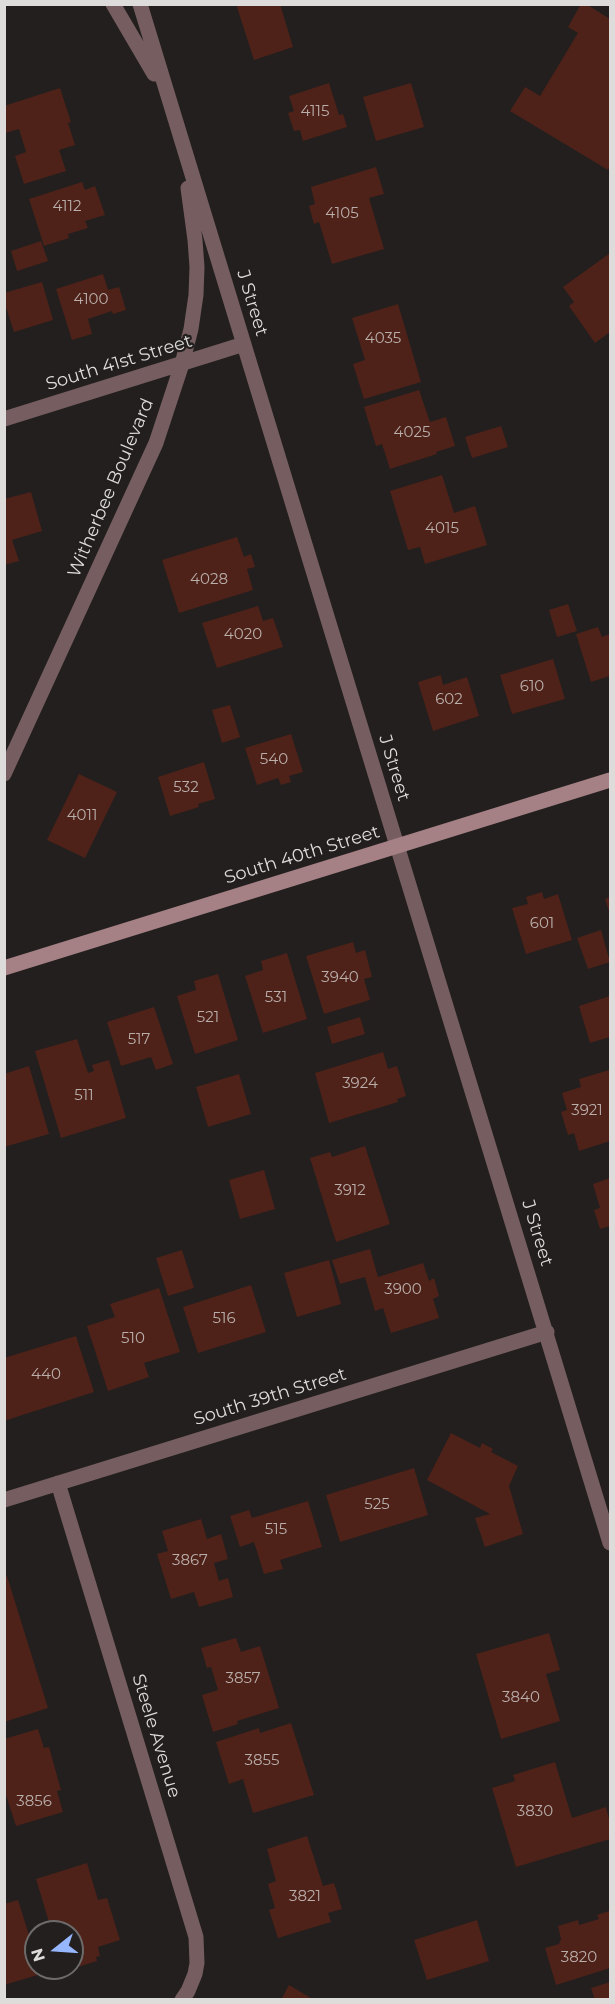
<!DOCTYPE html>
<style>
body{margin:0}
#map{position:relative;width:615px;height:2004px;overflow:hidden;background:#221f1e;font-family:Montserrat,sans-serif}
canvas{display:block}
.frame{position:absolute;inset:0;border:6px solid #dedcdb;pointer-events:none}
.north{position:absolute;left:24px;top:1920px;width:60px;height:60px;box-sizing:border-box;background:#221f1e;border:2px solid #6d6b6a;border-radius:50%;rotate:253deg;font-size:16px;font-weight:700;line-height:24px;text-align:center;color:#dedcdb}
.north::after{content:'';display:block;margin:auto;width:21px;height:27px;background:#96b6fd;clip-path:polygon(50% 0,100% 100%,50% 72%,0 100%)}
</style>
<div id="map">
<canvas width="615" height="2004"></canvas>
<div class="frame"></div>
<div class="north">N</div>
</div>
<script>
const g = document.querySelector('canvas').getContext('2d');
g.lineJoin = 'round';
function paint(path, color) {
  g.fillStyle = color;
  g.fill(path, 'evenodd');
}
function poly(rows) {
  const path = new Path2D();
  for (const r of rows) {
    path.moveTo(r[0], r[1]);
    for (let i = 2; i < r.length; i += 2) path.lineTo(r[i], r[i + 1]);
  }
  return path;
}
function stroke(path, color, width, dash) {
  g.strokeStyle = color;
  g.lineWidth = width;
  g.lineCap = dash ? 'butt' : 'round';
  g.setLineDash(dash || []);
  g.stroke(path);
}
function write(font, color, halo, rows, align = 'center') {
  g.font = font + ' Montserrat,sans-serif';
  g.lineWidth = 4.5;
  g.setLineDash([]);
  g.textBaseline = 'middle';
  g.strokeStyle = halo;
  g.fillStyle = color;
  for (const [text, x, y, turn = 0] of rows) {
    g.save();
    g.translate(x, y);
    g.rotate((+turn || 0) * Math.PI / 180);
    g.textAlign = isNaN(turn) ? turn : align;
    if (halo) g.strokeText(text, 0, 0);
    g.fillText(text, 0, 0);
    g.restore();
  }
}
paint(poly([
 [236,4,280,4,293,47,254,60],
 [581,4,586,4,610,19,610,166,608,170,510,111,525,87,540,96,578,33,568,27],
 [329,83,339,115,343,114,347,127,303,141,300,130,294,131,288,113,294,111,289,96],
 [411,83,424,127,376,141,363,97],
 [60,88,71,122,68,123,75,145,59,150,66,171,24,184,15,156,26,152,19,129,5,133,4,106],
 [376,167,384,194,369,198,384,249,332,264,319,222,314,224,309,206,315,204,311,187],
 [82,182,85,190,95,186,105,215,85,221,88,228,68,234,69,238,44,246,29,199],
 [41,241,48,261,17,271,11,251],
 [610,253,610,332,595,343,569,306,574,302,563,287],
 [103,274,108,290,119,287,126,310,113,314,112,311,88,319,92,334,72,340,56,289],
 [42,282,53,320,14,332,4,301,4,293],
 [398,304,421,382,364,399,353,364,365,360,352,318],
 [419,390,430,422,446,417,455,446,436,452,437,454,390,469,382,444,376,446,364,407],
 [501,426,508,447,472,458,465,437],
 [442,475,454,513,475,506,487,545,425,564,420,547,408,550,390,491],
 [31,492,42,531,12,540,19,561,4,565,4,499],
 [237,537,244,557,251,554,255,567,247,569,253,590,179,613,162,560],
 [568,604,577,631,557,637,549,610],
 [258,606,263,621,273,618,283,647,217,668,202,623],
 [598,627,602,637,610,634,610,676,591,682,576,634],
 [553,659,565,699,512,714,500,675],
 [441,675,443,685,467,677,479,716,433,731,418,682],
 [230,705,240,737,222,743,212,710],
 [291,734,303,772,289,776,291,782,281,785,278,778,257,785,245,748],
 [204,762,215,799,198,804,199,807,170,816,158,777],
 [79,774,117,792,85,858,47,840],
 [542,892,544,899,558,894,572,940,526,954,512,908,528,904,526,897],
 [610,897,610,914,605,899],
 [601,930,610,962,588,969,577,938],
 [353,942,356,953,365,950,372,977,364,979,370,1000,324,1014,306,956],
 [287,953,307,1019,263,1033,245,976,263,970,261,961],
 [218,974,238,1040,195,1054,177,996,196,990,194,981],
 [610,996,610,1037,590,1043,579,1006],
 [154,1007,173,1064,156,1070,151,1057,121,1066,107,1022],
 [360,1017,365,1034,332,1044,327,1027],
 [77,1039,88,1073,94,1071,92,1065,109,1060,126,1118,61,1138,35,1051],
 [383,1052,388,1069,397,1066,406,1096,397,1099,398,1102,329,1123,315,1073],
 [29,1066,49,1134,4,1147,4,1074],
 [609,1070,610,1076,610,1141,579,1151,574,1133,568,1135,561,1112,567,1110,562,1093,581,1087,579,1079],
 [239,1074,251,1114,208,1127,196,1087],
 [365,1146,390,1224,336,1242,310,1158,330,1152,332,1157],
 [264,1170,275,1209,240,1219,229,1180],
 [610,1178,610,1226,600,1229,594,1210,600,1208,593,1184],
 [370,1249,378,1277,423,1263,429,1281,434,1278,439,1296,433,1299,439,1318,391,1333,383,1308,375,1311,365,1277,340,1284,332,1260],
 [182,1250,194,1288,168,1296,156,1258],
 [329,1260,341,1304,297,1317,284,1273],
 [251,1285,266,1332,198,1353,183,1307],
 [159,1288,180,1352,144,1363,149,1377,108,1391,87,1326,115,1317,110,1304],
 [76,1336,94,1392,4,1421,4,1358],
 [451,1433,480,1448,482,1443,493,1449,491,1452,518,1466,509,1486,523,1534,485,1547,475,1518,490,1514,427,1480],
 [414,1468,428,1515,340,1542,326,1495],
 [308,1501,322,1547,280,1560,283,1569,264,1574,254,1542,240,1547,230,1516,249,1510,252,1518],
 [201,1519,207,1539,221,1534,228,1559,214,1563,219,1581,228,1578,233,1597,199,1607,194,1592,171,1599,157,1554,168,1551,162,1531],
 [7,1576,48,1708,4,1722,4,1577],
 [549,1633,560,1670,546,1674,560,1721,501,1739,476,1654],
 [236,1638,241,1652,260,1646,279,1708,237,1721,238,1724,213,1732,202,1695,218,1690,211,1667,207,1668,201,1648],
 [291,1723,314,1795,253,1813,243,1779,229,1784,216,1742,259,1728,260,1733],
 [38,1729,44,1748,49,1747,61,1790,57,1791,63,1812,16,1826,4,1789,4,1739],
 [555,1762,572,1818,606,1807,610,1823,610,1839,516,1867,492,1788,515,1781,513,1775],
 [307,1836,323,1886,334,1883,342,1909,328,1913,331,1922,278,1938,269,1910,275,1908,268,1884,276,1881,267,1849],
 [87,1863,98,1900,107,1898,120,1940,98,1947,100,1956,96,1957,97,1961,61,1972,60,1968,72,1968,72,1932,52,1932,36,1879],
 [18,1900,36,1957,36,1968,39,1968,41,1974,4,1985,4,1904],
 [609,1911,610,1968,556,1985,545,1948,559,1944,561,1939,558,1926,578,1920,579,1925,599,1919,597,1915],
 [477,1920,489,1961,427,1980,414,1940],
 [610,1982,610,2000,595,2000,591,1988],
 [289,1985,314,2000,281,2000]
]), '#4e2219');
stroke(poly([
 [113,4,154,74],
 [140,4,610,1543],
 [4,419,244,344],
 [4,774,156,443,182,364,191,329,196,295,197,267,195,240,188,188],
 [58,1483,196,1937,197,1963,195,1974,188,1991,182,2000],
 [4,1500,547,1332]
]), '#755d60', 15);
stroke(poly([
 [4,968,610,780]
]), '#a58084', 15);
write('15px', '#baaeaa', null, [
 ["4115",315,112],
 ["4112",67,207],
 ["4105",342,214],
 ["4100",91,300],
 ["4035",383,339],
 ["4025",412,433],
 ["4015",442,529],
 ["4028",209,580],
 ["4020",243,635],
 ["610",532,687],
 ["602",449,700],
 ["540",274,760],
 ["532",186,788],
 ["4011",82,816],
 ["601",542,924],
 ["3940",340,978],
 ["531",276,998],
 ["521",208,1018],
 ["517",139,1040],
 ["3924",360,1084],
 ["511",84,1096],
 ["3921",587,1111],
 ["3912",350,1191],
 ["3900",403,1290],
 ["516",224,1319],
 ["510",133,1339],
 ["440",46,1375],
 ["525",377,1505],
 ["515",276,1530],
 ["3867",190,1561],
 ["3857",243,1679],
 ["3840",521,1698],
 ["3855",262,1761],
 ["3856",34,1802],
 ["3830",535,1812],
 ["3821",305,1897],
 ["3820",579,1958]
]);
write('18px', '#dedcdb', '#221f1e', [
 ["J Street",252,303,73],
 ["South 41st Street",119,363,-17],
 ["Witherbee Boulevard",111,488,-67],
 ["J Street",394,768,73],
 ["South 40th Street",302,855,-17],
 ["J Street",537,1233,73],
 ["South 39th Street",270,1397,-17],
 ["Steele Avenue",156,1736,73]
]);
</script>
